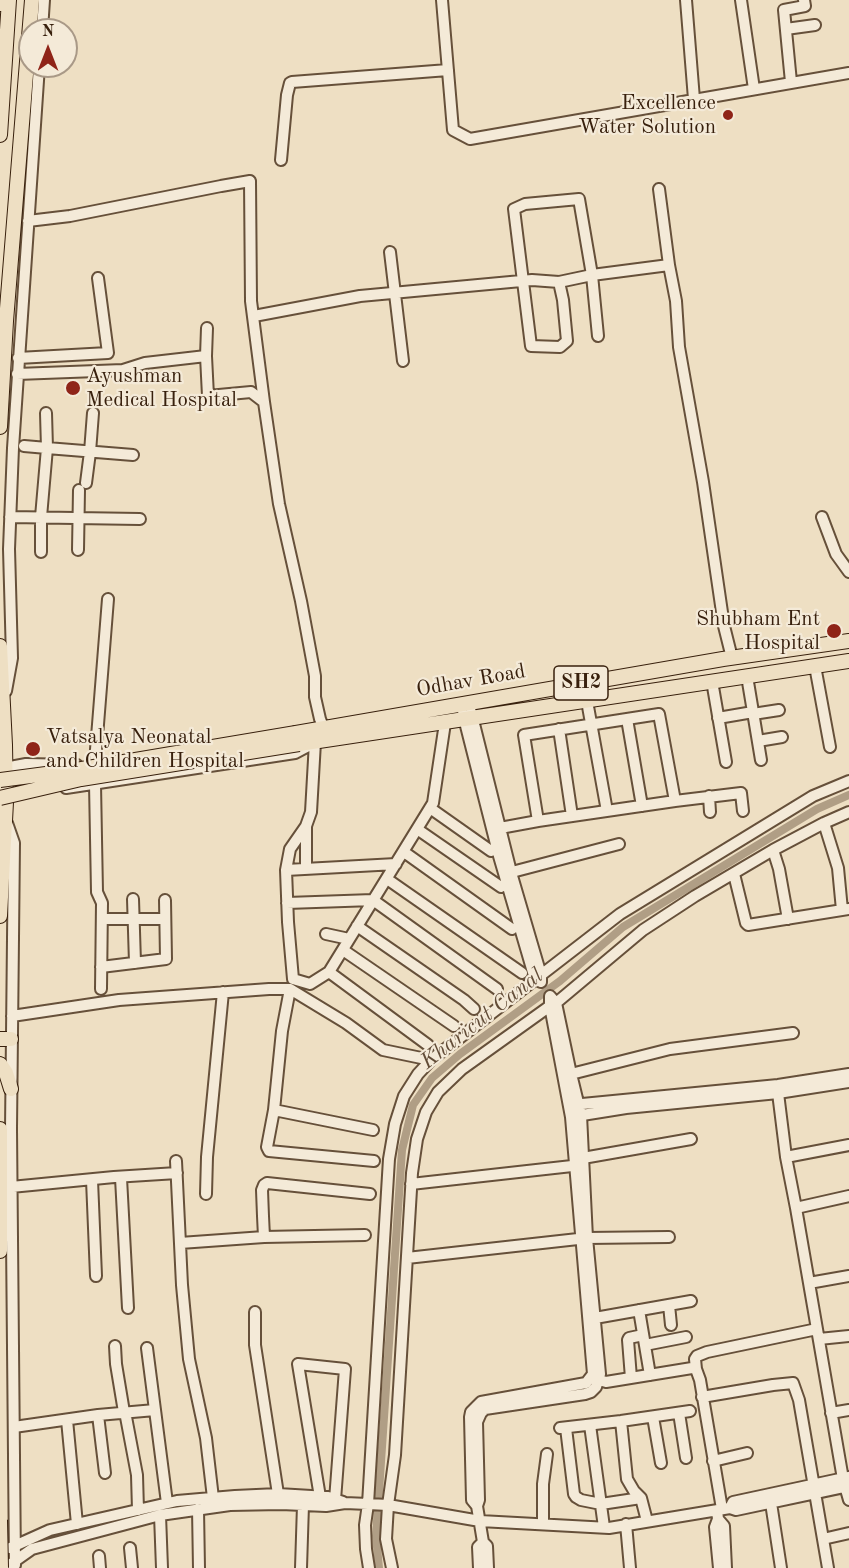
<!DOCTYPE html>
<style>
body{margin:0}
#map{position:relative;width:849px;height:1568px;overflow:hidden;background:#eedfc3;font-family:"Old Standard TT",serif}
canvas{display:block}
.north{position:absolute;left:18px;top:18px;width:60px;height:60px;box-sizing:border-box;background:#f4ead8;border:2px solid #a99987;border-radius:50%;rotate:0deg;font-size:16px;font-weight:700;line-height:24px;text-align:center;color:#38200d}
.north::after{content:'';display:block;margin:auto;width:21px;height:27px;background:#8f2418;clip-path:polygon(50% 0,100% 100%,50% 72%,0 100%)}
</style>
<div id="map">
<canvas width="849" height="1568"></canvas>
<div class="north">N</div>
</div>
<script>
const g = document.querySelector('canvas').getContext('2d');
g.lineJoin = 'round';
function poly(rows) {
  const path = new Path2D();
  for (const r of rows) {
    path.moveTo(r[0], r[1]);
    for (let i = 2; i < r.length; i += 2) path.lineTo(r[i], r[i + 1]);
  }
  return path;
}
function stroke(path, color, width, dash) {
  g.strokeStyle = color;
  g.lineWidth = width;
  g.lineCap = dash ? 'butt' : 'round';
  g.setLineDash(dash || []);
  g.stroke(path);
}
function write(font, color, halo, rows, align = 'center') {
  g.font = font + ' "Old Standard TT",serif';
  g.lineWidth = 4.5;
  g.setLineDash([]);
  g.textBaseline = 'middle';
  g.strokeStyle = halo;
  g.fillStyle = color;
  for (const [text, x, y, turn = 0] of rows) {
    g.save();
    g.translate(x, y);
    g.rotate((+turn || 0) * Math.PI / 180);
    g.textAlign = isNaN(turn) ? turn : align;
    if (halo) g.strokeText(text, 0, 0);
    g.fillText(text, 0, 0);
    g.restore();
  }
}
stroke(poly([
 [379,1568,376,1536,402,1150,413,1105,432,1078,460,1054,560,981,623,927,817,809,849,795]
]), '#b09e85', 8);
const minor = poly([
 [442,0,453,130,470,139,849,73],
 [686,0,694,99],
 [741,0,754,89],
 [786,29,815,25],
 [42,30,44,0],
 [791,82,784,10,805,6,804,0],
 [281,160,287,95,290,83,292,82,448,70],
 [659,189,669,265],
 [28,221,70,216,221,186,250,181,251,301,264,402,279,504,301,601,315,676,315,697,320,719,324,729],
 [390,252,403,361],
 [559,282,563,300,567,341,560,347,531,346,514,209,525,204,579,199,592,275,598,336],
 [254,316,360,296,532,280,559,282,592,275,669,265,676,301,679,347,703,482,724,626,732,658],
 [206,356,207,328],
 [18,358,108,353,98,278],
 [17,374,123,370,145,363,206,356,208,396,251,392,264,402],
 [46,413,47,448,133,455],
 [24,446,47,448,41,517,41,552],
 [86,483,90,452,93,413],
 [10,517,140,519],
 [822,517,836,554,849,572],
 [78,550,79,490],
 [815,666,830,747],
 [747,676,761,760],
 [712,681,726,762],
 [6,691,12,658,9,549,13,448,39,66],
 [587,701,607,811],
 [463,714,499,856,535,979,541,982,541,975,512,876,471,712],
 [753,714,779,710],
 [718,718,753,712],
 [627,719,642,806],
 [559,729,572,816],
 [758,741,782,737],
 [315,742,311,812,306,826,290,849,286,870,288,922,293,979,310,984,329,972,433,803,445,723],
 [95,762,108,599],
 [5,768,26,764,77,765],
 [95,784,97,892,102,903,101,989],
 [66,788,295,753,310,745],
 [709,796,710,812],
 [675,801,741,793,743,811],
 [430,808,491,851],
 [7,823,14,843,11,1129,15,1565],
 [824,823,838,868,842,910],
 [500,828,538,821,675,801,659,714,524,735,538,821],
 [417,829,501,887],
 [773,850,779,869,788,919],
 [404,852,512,929],
 [306,869,306,827],
 [286,870,396,864],
 [512,872,619,844],
 [734,874,746,923,748,925,849,909],
 [387,879,522,973],
 [133,899,135,963],
 [287,903,373,900,497,989],
 [102,919,165,919],
 [357,926,464,1000,474,1009],
 [326,934,349,939],
 [343,950,454,1026],
 [101,967,166,959,165,900],
 [329,972,428,1045],
 [290,989,282,1031,274,1110,267,1147,269,1151,374,1161],
 [12,1016,119,1000,269,989,290,989,346,1023,383,1050,431,1060],
 [571,1074,670,1049,793,1033],
 [778,1093,786,1157,796,1208,849,1196],
 [572,1105,778,1085,849,1074],
 [274,1110,373,1130],
 [576,1116,626,1108,778,1093,849,1082],
 [786,1157,849,1145],
 [583,1158,691,1139],
 [176,1161,182,1285,189,1359,206,1438,213,1498],
 [121,1178,128,1308],
 [92,1180,96,1276],
 [411,1184,581,1165],
 [11,1187,114,1177,177,1173],
 [206,1194,207,1157,223,992],
 [796,1208,843,1479,849,1500],
 [264,1237,263,1216,262,1190,264,1185,267,1183,370,1194],
 [180,1243,264,1237,365,1235],
 [407,1258,587,1238,669,1237],
 [809,1283,849,1276],
 [669,1305,671,1325],
 [639,1310,650,1375],
 [255,1312,255,1345,278,1494],
 [595,1318,691,1301],
 [819,1339,849,1336],
 [645,1345,686,1337],
 [115,1346,116,1364,124,1412,126,1417,137,1475,138,1510],
 [147,1348,167,1503],
 [696,1369,695,1359,697,1356,707,1352,817,1329],
 [595,1377,599,1380,606,1382,692,1368,696,1369,700,1380,722,1509],
 [631,1378,628,1340,629,1338,643,1335],
 [702,1397,773,1385,793,1383,799,1400,828,1568],
 [679,1413,686,1458],
 [831,1413,849,1410],
 [98,1415,105,1473],
 [653,1417,661,1463],
 [67,1420,77,1524],
 [621,1421,627,1479,634,1491,641,1498,647,1521],
 [590,1425,604,1527],
 [14,1427,98,1415,155,1410],
 [560,1428,621,1421,690,1411],
 [566,1428,574,1494,576,1497,581,1500,601,1504,641,1498],
 [713,1461,747,1453],
 [320,1497,298,1364,345,1369,335,1500],
 [771,1503,781,1568],
 [477,1506,479,1500,477,1422,481,1413,485,1409,585,1394,591,1392,596,1387,600,1374,587,1238,581,1115,571,1074,556,1003,550,996,550,1006,571,1117,593,1374,586,1383,481,1402,471,1412,470,1417,472,1500,477,1506,483,1542,487,1546,488,1568],
 [730,1508,733,1502,849,1477],
 [198,1509,199,1568],
 [717,1510,718,1519,715,1527,719,1568],
 [160,1515,162,1568],
 [718,1519,724,1526,726,1568],
 [543,1524,543,1484,547,1454],
 [626,1524,630,1568],
 [823,1539,849,1533],
 [10,1548,50,1530,177,1501,235,1496,278,1494,328,1497,343,1502],
 [130,1548,132,1568],
 [99,1556,100,1568],
 [5,1568,32,1549,160,1515,230,1505,281,1504,326,1506,345,1503,368,1504,388,1505,480,1521,609,1528,730,1508,736,1510,849,1486],
 [301,1568,303,1505],
 [369,1568,366,1549,365,1525,368,1504,389,1159,395,1124,404,1096,418,1074,431,1060,620,914,813,796,849,781],
 [392,1568,386,1539,388,1505,395,1455,412,1173,417,1139,426,1112,438,1092,462,1069,550,1006,556,1003,643,930,695,896,773,850,824,823,849,812],
 [479,1568,478,1547,483,1542]
]);
const major = poly([
 [0,4,9,0,0,135],
 [0,427,6,321,32,0],
 [0,646,5,745,6,802,0,916],
 [296,733,723,659,849,641],
 [299,744,849,661],
 [0,1039,11,1039],
 [0,1064,6,1073,11,1089],
 [0,1129,0,1251]
]);
stroke(minor, '#66503a', 14);
stroke(major, '#38200d', 16);
stroke(minor, '#f4ead8', 10);
stroke(major, '#eedfc3', 14);
const majorBridge = poly([
 [0,780,76,770,296,733],
 [0,798,81,779,299,744],
 [0,1520,1,1568]
]);
stroke(majorBridge, '#38200d', 16, []);
stroke(majorBridge, '#eedfc3', 14);
for (const [x, y, r, color] of [
 [728,115,6,"#8f2418"],
 [73,388,8,"#8f2418"],
 [834,631,8,"#8f2418"],
 [33,749,8,"#8f2418"]
]) {
  const dot = new Path2D();
  dot.arc(x, y, r, 0, 2 * Math.PI);
  g.fillStyle = color;
  g.fill(dot);
  stroke(dot, '#f4ead8', 2);
}
for (const [x, y, w] of [
 [581,683,54]
]) {
  const box = new Path2D();
  box.roundRect(x - w / 2, y - 17, w, 34, 4.5);
  g.fillStyle = '#f4ead8';
  g.fill(box);
  stroke(box, '#38200d', 1.5);
}
write('bold 20px', '#38200d', null, [
 ["SH2",581,683]
]);
write('21px', '#38200d', '#f4ead8', [
 ["Excellence",716,103],
 ["Water Solution",716,127],
 ["Ayushman",86,376,"left"],
 ["Medical Hospital",86,400,"left"],
 ["Shubham Ent",820,619],
 ["Hospital",820,643],
 ["Vatsalya Neonatal",46,737,"left"],
 ["and Children Hospital",46,761,"left"]
], 'right');
write('21px', '#38200d', '#f4ead8', [
 ["Odhav Road",471,681,-10]
]);
write('italic 22px', '#624c37', '#f4ead8', [
 ["Kharicut Canal",482,1019,-38]
]);
</script>
